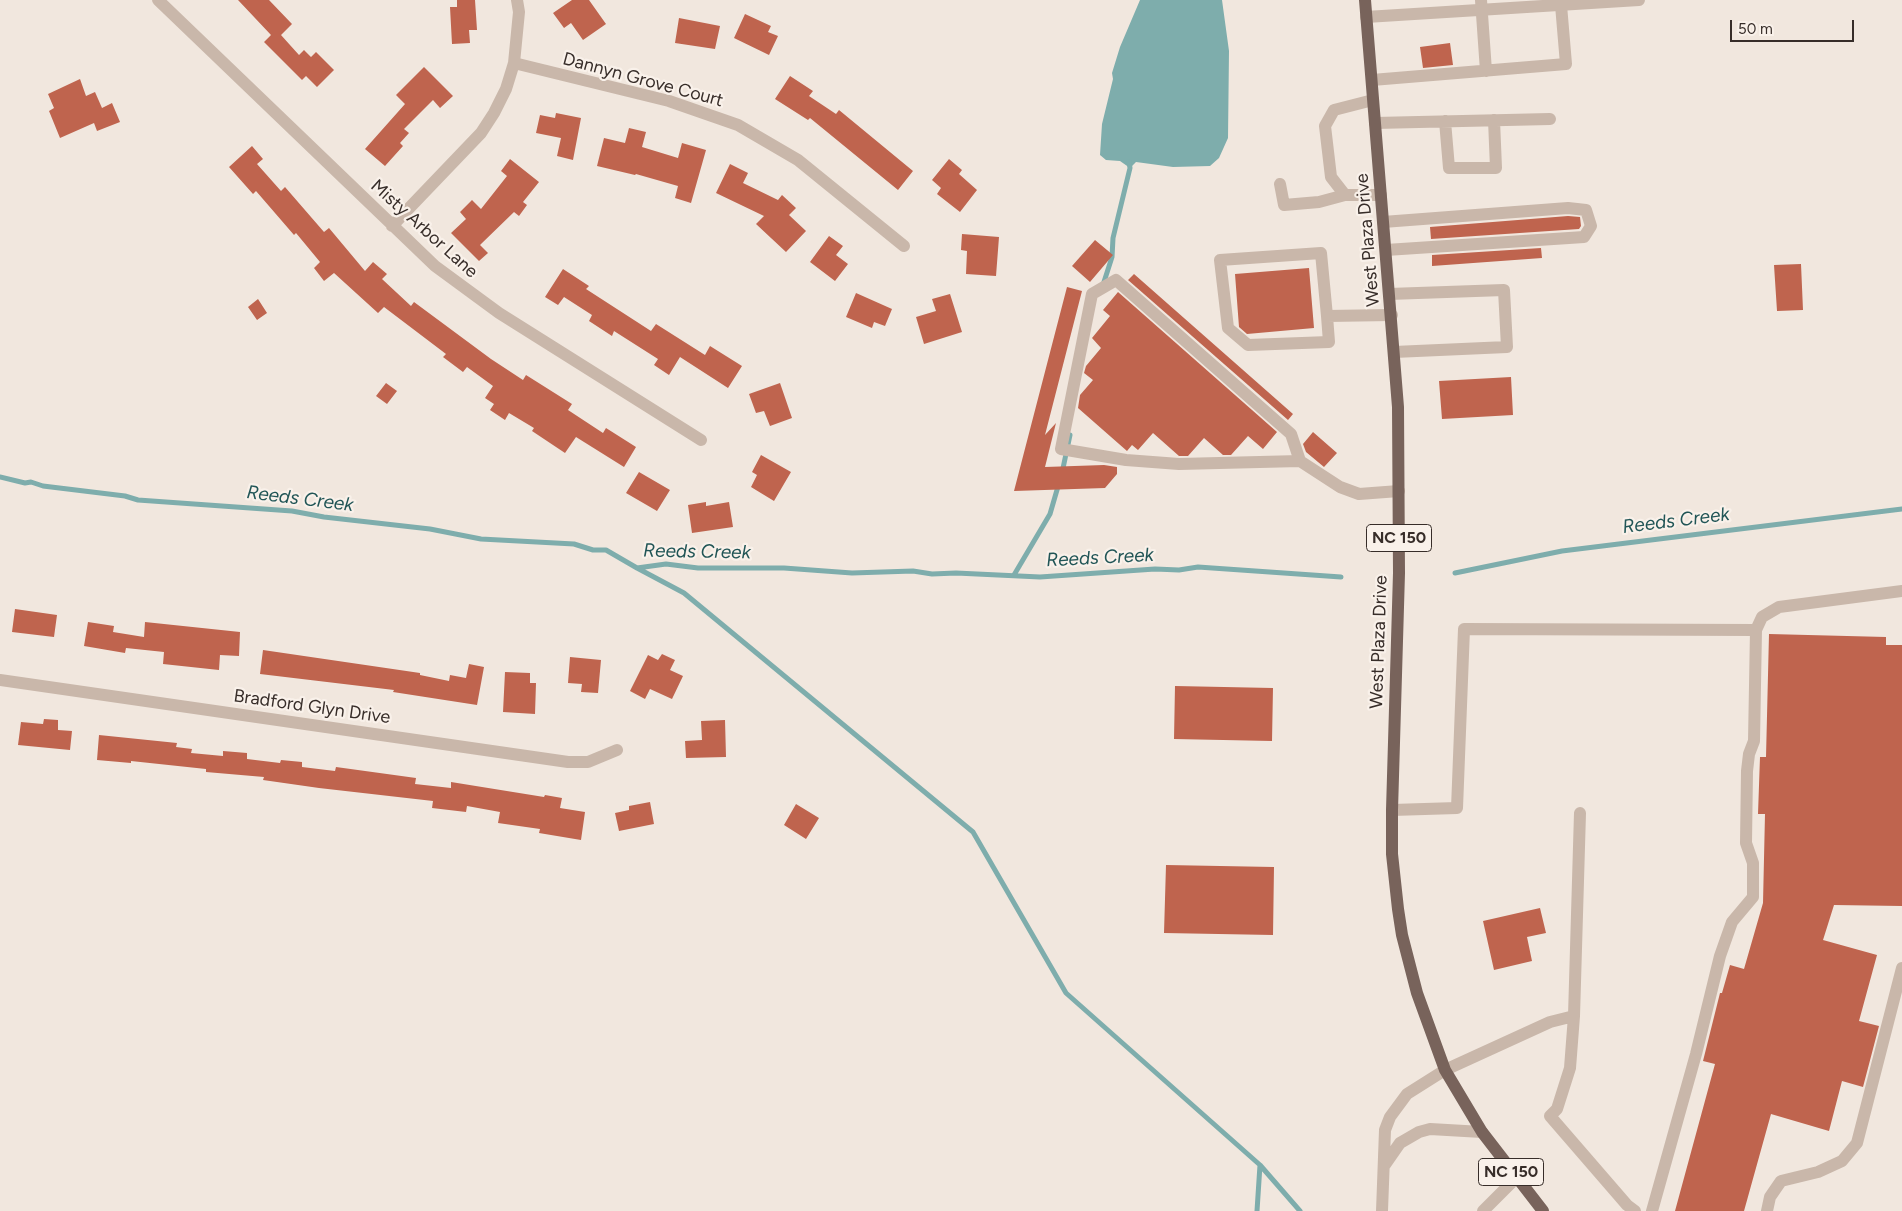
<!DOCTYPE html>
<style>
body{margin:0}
#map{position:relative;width:1902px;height:1211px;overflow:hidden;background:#f1e7de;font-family:Figtree,sans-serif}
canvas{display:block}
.scale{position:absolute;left:1730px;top:20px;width:124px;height:22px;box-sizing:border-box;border:2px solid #372d29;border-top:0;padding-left:6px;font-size:15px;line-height:18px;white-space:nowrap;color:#372d29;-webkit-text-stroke:4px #f9f1ea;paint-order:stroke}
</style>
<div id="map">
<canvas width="1902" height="1211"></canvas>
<div class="scale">50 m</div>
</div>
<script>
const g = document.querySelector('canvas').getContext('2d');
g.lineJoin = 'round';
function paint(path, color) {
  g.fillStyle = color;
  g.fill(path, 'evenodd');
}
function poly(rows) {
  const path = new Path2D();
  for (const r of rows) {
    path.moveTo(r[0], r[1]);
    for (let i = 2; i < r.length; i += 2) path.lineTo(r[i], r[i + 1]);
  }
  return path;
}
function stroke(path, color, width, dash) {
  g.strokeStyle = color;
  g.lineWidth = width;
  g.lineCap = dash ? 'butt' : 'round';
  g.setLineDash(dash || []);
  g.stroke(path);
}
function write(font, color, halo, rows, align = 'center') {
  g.font = font + ' Figtree,sans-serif';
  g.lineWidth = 4.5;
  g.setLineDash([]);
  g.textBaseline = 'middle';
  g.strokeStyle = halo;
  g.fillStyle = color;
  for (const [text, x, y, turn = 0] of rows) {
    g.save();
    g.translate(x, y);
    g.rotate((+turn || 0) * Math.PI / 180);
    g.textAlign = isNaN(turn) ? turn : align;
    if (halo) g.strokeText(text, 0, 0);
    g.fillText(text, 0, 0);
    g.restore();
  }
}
paint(poly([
 [1140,0,1222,0,1229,51,1228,138,1219,158,1210,166,1173,167,1136,162,1130,168,1120,161,1106,160,1100,155,1102,124,1113,79,1112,73,1120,47]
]), '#7eadac');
stroke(poly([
 [1103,285,1112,257,1113,238,1130,168,1129,162],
 [1062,473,1070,435],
 [0,477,25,483,31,482,43,486,125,496,138,500,292,511,324,517,430,529,481,539,574,544,593,550,606,550,637,568,666,564,698,568,784,568,852,573,913,571,932,574,956,573,1040,577,1155,569,1179,570,1198,567,1341,577],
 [637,568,684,593,973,832,1066,993,1260,1165,1300,1211],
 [1455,573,1562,551,1902,509],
 [1014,575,1050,514,1059,483],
 [1257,1211,1260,1165]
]), '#7eadac', 5);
paint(poly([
 [238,0,269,0,292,24,281,35,299,55,304,50,311,57,316,52,334,70,317,87,306,76,302,80,264,42,271,35],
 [457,0,475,0,477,30,469,30,470,43,452,44,450,7,457,7],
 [572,0,589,0,606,24,583,40,571,23,564,28,553,13],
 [745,14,771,26,768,32,778,36,769,55,734,38],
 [679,18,720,26,715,49,675,43],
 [1450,43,1453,65,1423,68,1420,47],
 [424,67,453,96,440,108,433,100,404,129,409,133,400,143,403,146,385,166,365,149,405,104,396,95],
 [790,76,813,91,809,96,836,114,839,110,913,171,898,190,810,118,808,120,775,99],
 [80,79,86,96,95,92,102,108,112,103,120,122,97,131,94,123,60,138,49,111,54,108,48,94],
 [556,113,581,118,573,160,557,156,561,138,536,133,540,115,555,118],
 [629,128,646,132,642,147,678,158,682,143,706,150,691,203,675,198,678,186,636,174,635,175,597,166,604,138,625,143],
 [252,146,263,159,257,164,281,191,285,187,324,232,329,228,365,271,373,262,387,274,382,279,411,306,414,302,491,359,523,380,526,375,572,404,568,410,603,433,606,428,636,447,624,467,576,437,565,453,532,431,534,428,509,413,505,420,490,410,494,404,485,398,493,386,467,367,463,372,443,357,446,354,384,307,378,313,334,273,324,281,314,268,320,262,296,233,294,235,256,191,253,194,229,167],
 [510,159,539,182,523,202,527,205,519,216,514,212,480,245,488,253,479,261,451,233,466,219,460,212,472,200,481,209,507,176,501,171],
 [949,159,962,170,959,174,977,190,960,212,937,194,941,188,932,180],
 [730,164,748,173,743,183,778,200,782,195,796,208,789,215,806,231,786,252,756,224,764,216,716,193],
 [1568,216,1580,217,1581,226,1579,229,1431,239,1430,227],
 [962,234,999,237,996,276,966,274,967,251,961,250],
 [829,236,843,246,836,255,848,264,835,281,810,262],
 [1095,240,1113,255,1090,282,1072,266],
 [1541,248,1542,258,1432,266,1432,255],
 [1801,264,1803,310,1777,311,1774,265],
 [1309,268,1314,328,1247,334,1239,327,1235,274],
 [563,269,589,286,586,289,651,331,656,324,705,355,710,346,742,366,728,388,680,357,669,375,654,365,658,359,614,331,612,336,589,321,592,315,564,297,558,305,545,297],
 [1134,274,1293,414,1288,420,1128,280],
 [1067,287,1082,291,1045,435,1056,423,1045,467,1104,465,1117,467,1117,474,1105,488,1014,491],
 [1118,292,1277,432,1263,449,1248,436,1231,455,1223,455,1204,438,1188,456,1179,456,1153,433,1138,450,1132,445,1127,451,1078,408,1080,395,1093,380,1084,373,1086,366,1101,348,1092,338,1110,316,1103,310],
 [856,293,892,309,885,326,874,322,872,328,846,317],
 [950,294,962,332,924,344,916,317,936,311,932,299],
 [258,299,267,313,257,320,248,307],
 [1511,377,1513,415,1442,419,1439,381],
 [386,383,397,391,387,404,376,396],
 [780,383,792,418,770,426,764,411,756,413,749,394],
 [1313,432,1337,453,1324,467,1306,452,1303,444],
 [761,455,791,472,774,501,751,487,757,475,752,472],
 [639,472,670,490,657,511,626,493],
 [706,502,706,506,729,502,733,527,692,533,688,505],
 [15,609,57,615,54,637,12,632],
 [88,622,114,626,113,632,144,637,145,622,240,632,239,656,220,655,219,670,163,664,164,652,126,648,125,653,84,646],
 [1769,634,1886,637,1886,645,1902,645,1902,906,1834,905,1823,940,1877,955,1859,1021,1879,1026,1863,1087,1842,1081,1829,1131,1771,1114,1744,1211,1675,1211,1715,1064,1703,1061,1720,993,1722,993,1730,965,1744,969,1763,903,1765,814,1758,814,1760,757,1766,757],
 [263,650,420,673,420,675,449,681,450,675,466,678,469,664,484,667,477,705,393,692,394,690,260,674],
 [662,654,675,660,670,670,683,676,672,699,650,689,645,699,630,691,648,655,658,660],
 [570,657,601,660,598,693,581,692,582,684,568,683],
 [505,672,530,673,530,683,536,683,535,714,503,712],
 [1175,686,1273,688,1272,741,1174,739],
 [44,719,58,720,58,730,72,731,70,750,18,745,21,722,43,724],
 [725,720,726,757,686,758,685,741,702,740,701,721],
 [99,735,177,743,176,747,192,749,191,753,223,756,223,751,247,753,247,759,280,763,281,760,302,762,302,767,335,771,336,767,416,778,415,784,451,788,451,782,544,797,545,795,562,798,560,808,585,812,581,840,539,833,540,829,498,823,500,812,467,806,466,812,432,808,433,801,319,788,263,780,264,777,206,772,206,769,131,761,131,763,97,760],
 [650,802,654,824,619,831,615,813,629,810,629,806],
 [796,804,819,818,806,839,784,825],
 [1166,865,1274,867,1273,935,1164,933],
 [1540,908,1546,933,1527,937,1532,961,1494,970,1483,921]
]), '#bf644e');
stroke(poly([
 [158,0,435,266,499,313,701,440],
 [1481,0,1486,71],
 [1366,17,1639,0],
 [514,63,669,101,738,125,798,160,904,246],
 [1372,80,1566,64,1561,5],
 [1373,100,1334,110,1325,126,1331,177,1345,195,1381,195],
 [1445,121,1449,168,1496,168,1494,120],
 [1375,123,1550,119],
 [1280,184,1284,205,1319,202,1345,195],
 [1383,222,1568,208,1586,210,1591,226,1584,237,1386,250],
 [392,226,481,133,494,113,506,89,514,63,519,12,517,0],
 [1389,294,1504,290,1507,347,1394,352],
 [1327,316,1321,253,1220,260,1228,328,1248,345,1329,342,1327,316,1392,315],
 [1300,461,1179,464,1126,460,1061,449,1092,294,1116,280,1291,434,1300,461,1340,487,1359,494,1399,491],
 [1756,630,1762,617,1779,607,1902,591],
 [0,680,568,762,588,762,617,750],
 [1392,810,1457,808,1464,629,1756,630,1754,741,1749,754,1747,771,1746,843,1753,863,1753,897,1732,922,1720,956,1696,1054,1652,1211],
 [1574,1016,1580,813],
 [1384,1166,1400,1143,1419,1132,1430,1129,1482,1132],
 [1382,1211,1385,1130,1390,1117,1407,1094,1445,1070,1550,1022,1574,1016,1570,1068,1557,1109,1550,1116,1627,1205,1635,1211],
 [1483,1211,1516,1178],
 [1767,1211,1770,1197,1781,1181,1818,1172,1842,1161,1857,1143,1902,968]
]), '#c9b7aa', 12);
stroke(poly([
 [1365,0,1398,407,1399,573,1392,810,1392,854,1398,909,1402,935,1417,993,1445,1070,1482,1132,1543,1211]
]), '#78635b', 12);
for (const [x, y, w] of [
 [1399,538,65],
 [1511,1172,65]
]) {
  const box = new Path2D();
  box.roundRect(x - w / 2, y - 13.5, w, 27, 4);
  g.fillStyle = '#f9f1ea';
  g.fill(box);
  stroke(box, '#372d29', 1);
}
write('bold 16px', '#372d29', null, [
 ["NC 150",1399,538],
 ["NC 150",1511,1172]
]);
write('18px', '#372d29', '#f9f1ea', [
 ["Dannyn Grove Court",643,80,15],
 ["Misty Arbor Lane",424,229,42],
 ["West Plaza Drive",1368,240,-95],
 ["West Plaza Drive",1379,642,-88],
 ["Bradford Glyn Drive",312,707,8]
]);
write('italic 19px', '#215556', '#f9f1ea', [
 ["Reeds Creek",300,499,7],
 ["Reeds Creek",1676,521,-7],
 ["Reeds Creek",697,552,1],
 ["Reeds Creek",1100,558,-3]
]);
</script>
